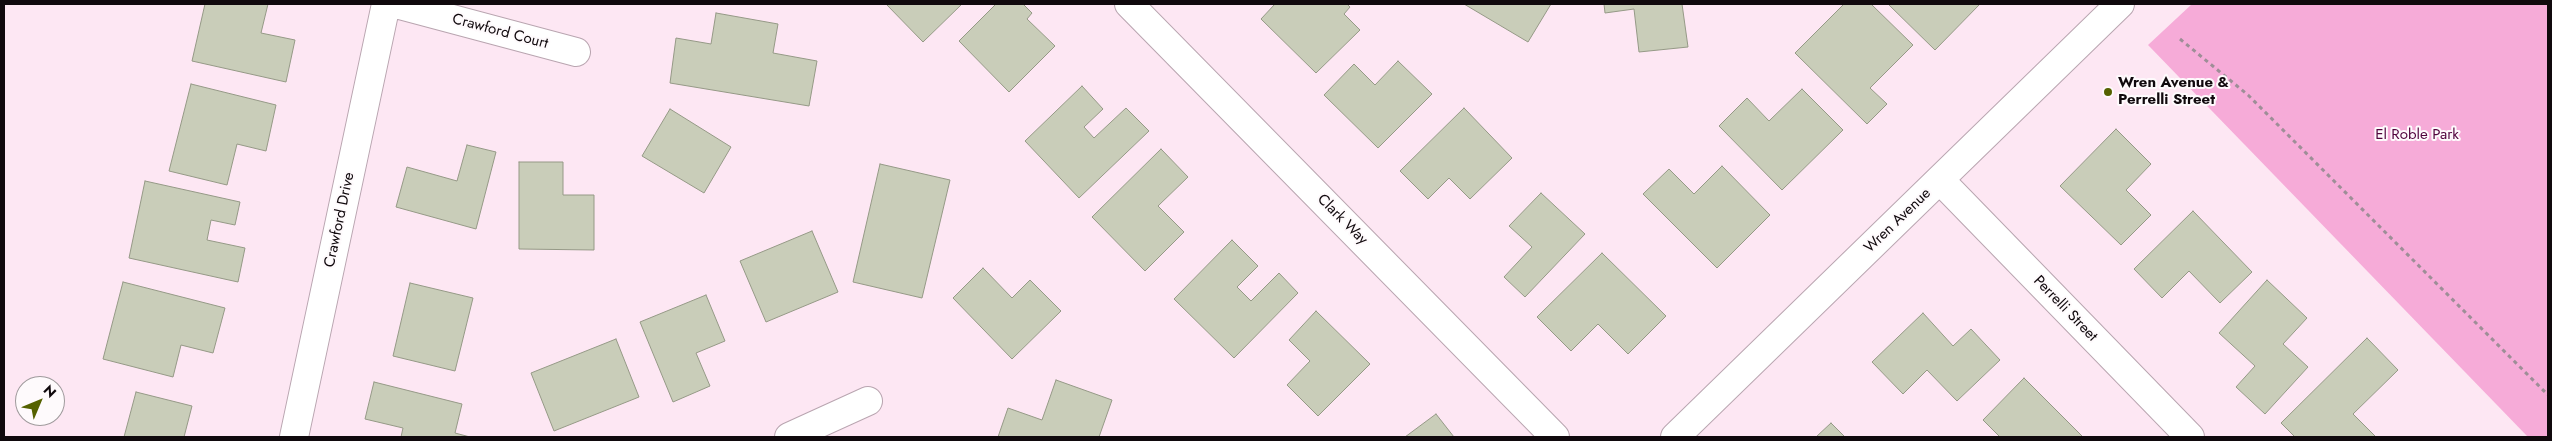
<!DOCTYPE html>
<style>
body{margin:0}
#map{position:relative;width:2552px;height:441px;overflow:hidden;background:#fde7f3;font-family:Jost,sans-serif}
canvas{display:block}
.frame{position:absolute;inset:0;border:5px solid #10090d;pointer-events:none}
.north{position:absolute;left:15px;top:376px;width:50px;height:50px;box-sizing:border-box;background:#fefafc;border:1px solid #9f9a9c;border-radius:50%;rotate:45deg;font-size:14px;font-weight:700;line-height:20px;text-align:center;color:#10090d}
.north::after{content:'';display:block;margin:auto;width:18px;height:22px;background:#556100;clip-path:polygon(50% 0,100% 100%,50% 72%,0 100%)}
</style>
<div id="map">
<canvas width="2552" height="441"></canvas>
<div class="frame"></div>
<div class="north">N</div>
</div>
<script>
const g = document.querySelector('canvas').getContext('2d');
g.lineJoin = 'round';
function paint(path, color) {
  g.fillStyle = color;
  g.fill(path, 'evenodd');
}
function poly(rows) {
  const path = new Path2D();
  for (const r of rows) {
    path.moveTo(r[0], r[1]);
    for (let i = 2; i < r.length; i += 2) path.lineTo(r[i], r[i + 1]);
  }
  return path;
}
function stroke(path, color, width, dash) {
  g.strokeStyle = color;
  g.lineWidth = width;
  g.lineCap = dash ? 'butt' : 'round';
  g.setLineDash(dash || []);
  g.stroke(path);
}
function write(font, color, halo, rows, align = 'center') {
  g.font = font + ' Jost,sans-serif';
  g.lineWidth = 4;
  g.setLineDash([]);
  g.textBaseline = 'middle';
  g.strokeStyle = halo;
  g.fillStyle = color;
  for (const [text, x, y, turn = 0] of rows) {
    g.save();
    g.translate(x, y);
    g.rotate((+turn || 0) * Math.PI / 180);
    g.textAlign = isNaN(turn) ? turn : align;
    if (halo) g.strokeText(text, 0, 0);
    g.fillText(text, 0, 0);
    g.restore();
  }
}
paint(poly([
 [2192,4,2548,4,2548,437,2528,437,2148,45]
]), '#f6abd8');
const building = poly([
 [205,4,268,4,261,33,295,40,286,82,192,61,205,4],
 [886,4,962,4,923,42,886,4],
 [996,4,1023,4,1032,13,1027,19,1055,46,1009,92,959,41,996,4],
 [1275,4,1347,4,1350,7,1344,14,1360,30,1316,73,1261,19,1275,4],
 [1464,4,1551,4,1528,42,1464,4],
 [1604,4,1682,4,1688,47,1639,52,1634,9,1605,13,1604,4],
 [1844,4,1871,4,1913,45,1870,88,1887,104,1867,124,1795,53,1844,4],
 [1888,4,1980,4,1935,50,1888,4],
 [716,13,778,24,773,53,817,61,809,106,670,83,676,38,711,44,716,13],
 [1398,61,1432,94,1378,148,1324,95,1354,64,1375,85,1398,61],
 [191,84,276,105,266,151,237,144,227,185,169,171,191,84],
 [1082,86,1103,109,1084,127,1094,138,1126,108,1149,131,1079,198,1025,141,1082,86],
 [1802,89,1843,130,1782,190,1719,126,1747,98,1769,121,1802,89],
 [1464,108,1512,158,1470,199,1449,178,1428,199,1400,171,1464,108],
 [670,109,731,147,704,193,642,156,670,109],
 [2116,129,2151,164,2126,190,2151,215,2121,245,2060,186,2116,129],
 [467,145,496,152,476,229,396,207,407,167,457,181,467,145],
 [1161,149,1188,177,1158,206,1184,232,1145,271,1092,217,1161,149],
 [519,162,563,162,563,195,594,195,594,250,519,249,519,162],
 [880,164,950,180,922,298,853,282,880,164],
 [1722,166,1770,215,1717,268,1643,194,1669,169,1694,194,1722,166],
 [145,181,240,202,235,225,211,220,207,240,245,248,238,282,129,258,145,181],
 [1541,193,1585,234,1525,297,1504,277,1532,247,1509,226,1541,193],
 [2193,211,2252,272,2220,303,2189,271,2162,298,2134,269,2193,211],
 [812,231,838,292,766,322,740,261,812,231],
 [1232,240,1258,266,1237,287,1251,301,1279,273,1298,293,1234,358,1174,299,1232,240],
 [1602,253,1666,316,1628,354,1598,324,1571,351,1537,317,1602,253],
 [983,268,1012,298,1030,280,1061,311,1012,359,953,298,983,268],
 [2267,280,2307,318,2283,344,2308,367,2265,414,2236,387,2255,366,2219,333,2267,280],
 [123,282,225,308,213,353,181,345,173,377,103,359,123,282],
 [410,283,473,298,455,371,393,356,410,283],
 [706,295,725,341,696,353,710,386,673,402,640,322,706,295],
 [1316,311,1370,364,1318,416,1287,385,1310,361,1289,340,1316,311],
 [1923,313,1953,346,1971,329,2000,360,1957,401,1927,370,1903,394,1872,362,1923,313],
 [2367,338,2398,370,2353,414,2376,437,2295,437,2281,423,2367,338],
 [616,339,639,397,554,431,531,373,616,339],
 [2024,378,2083,437,2000,437,1983,420,2024,378],
 [1056,380,1112,400,1099,437,998,437,1008,408,1042,420,1056,380],
 [374,382,462,404,455,433,470,437,401,437,403,428,365,419,374,382],
 [136,392,192,406,184,437,124,437,136,392],
 [1436,414,1454,437,1405,437,1436,414],
 [1831,423,1845,437,1816,437,1831,423]
]);
paint(building, '#c9cdb9');
stroke(building, '#959986', 1);
const minor = poly([
 [396,4,576,52],
 [1129,4,1555,437],
 [1940,180,2190,437],
 [294,437,386,4],
 [789,437,868,401],
 [1675,437,2120,4]
]);
stroke(minor, '#b9a5b0', 30);
stroke(poly([
 [2180,39,2248,95,2548,395]
]), '#9e8e97', 3, [4, 4]);
stroke(minor, '#fff', 28);
for (const [x, y, r, color] of [
 [2108,92,5,"#556100"]
]) {
  const dot = new Path2D();
  dot.arc(x, y, r, 0, 2 * Math.PI);
  g.fillStyle = color;
  g.fill(dot);
  stroke(dot, '#fefafc', 2);
}
write('15px', '#10090d', '#fefafc', [
 ["Crawford Court",500,32,15],
 ["Crawford Drive",340,220,-78],
 ["Clark Way",1342,220,45],
 ["Wren Avenue",1898,221,-44],
 ["Perrelli Street",2065,309,46]
]);
write('bold 15px', '#10090d', '#fefafc', [
 ["Wren Avenue &",2118,83],
 ["Perrelli Street",2118,100]
], 'left');
write('15px', '#51033c', '#fefafc', [
 ["El Roble Park",2417,135]
]);
</script>
